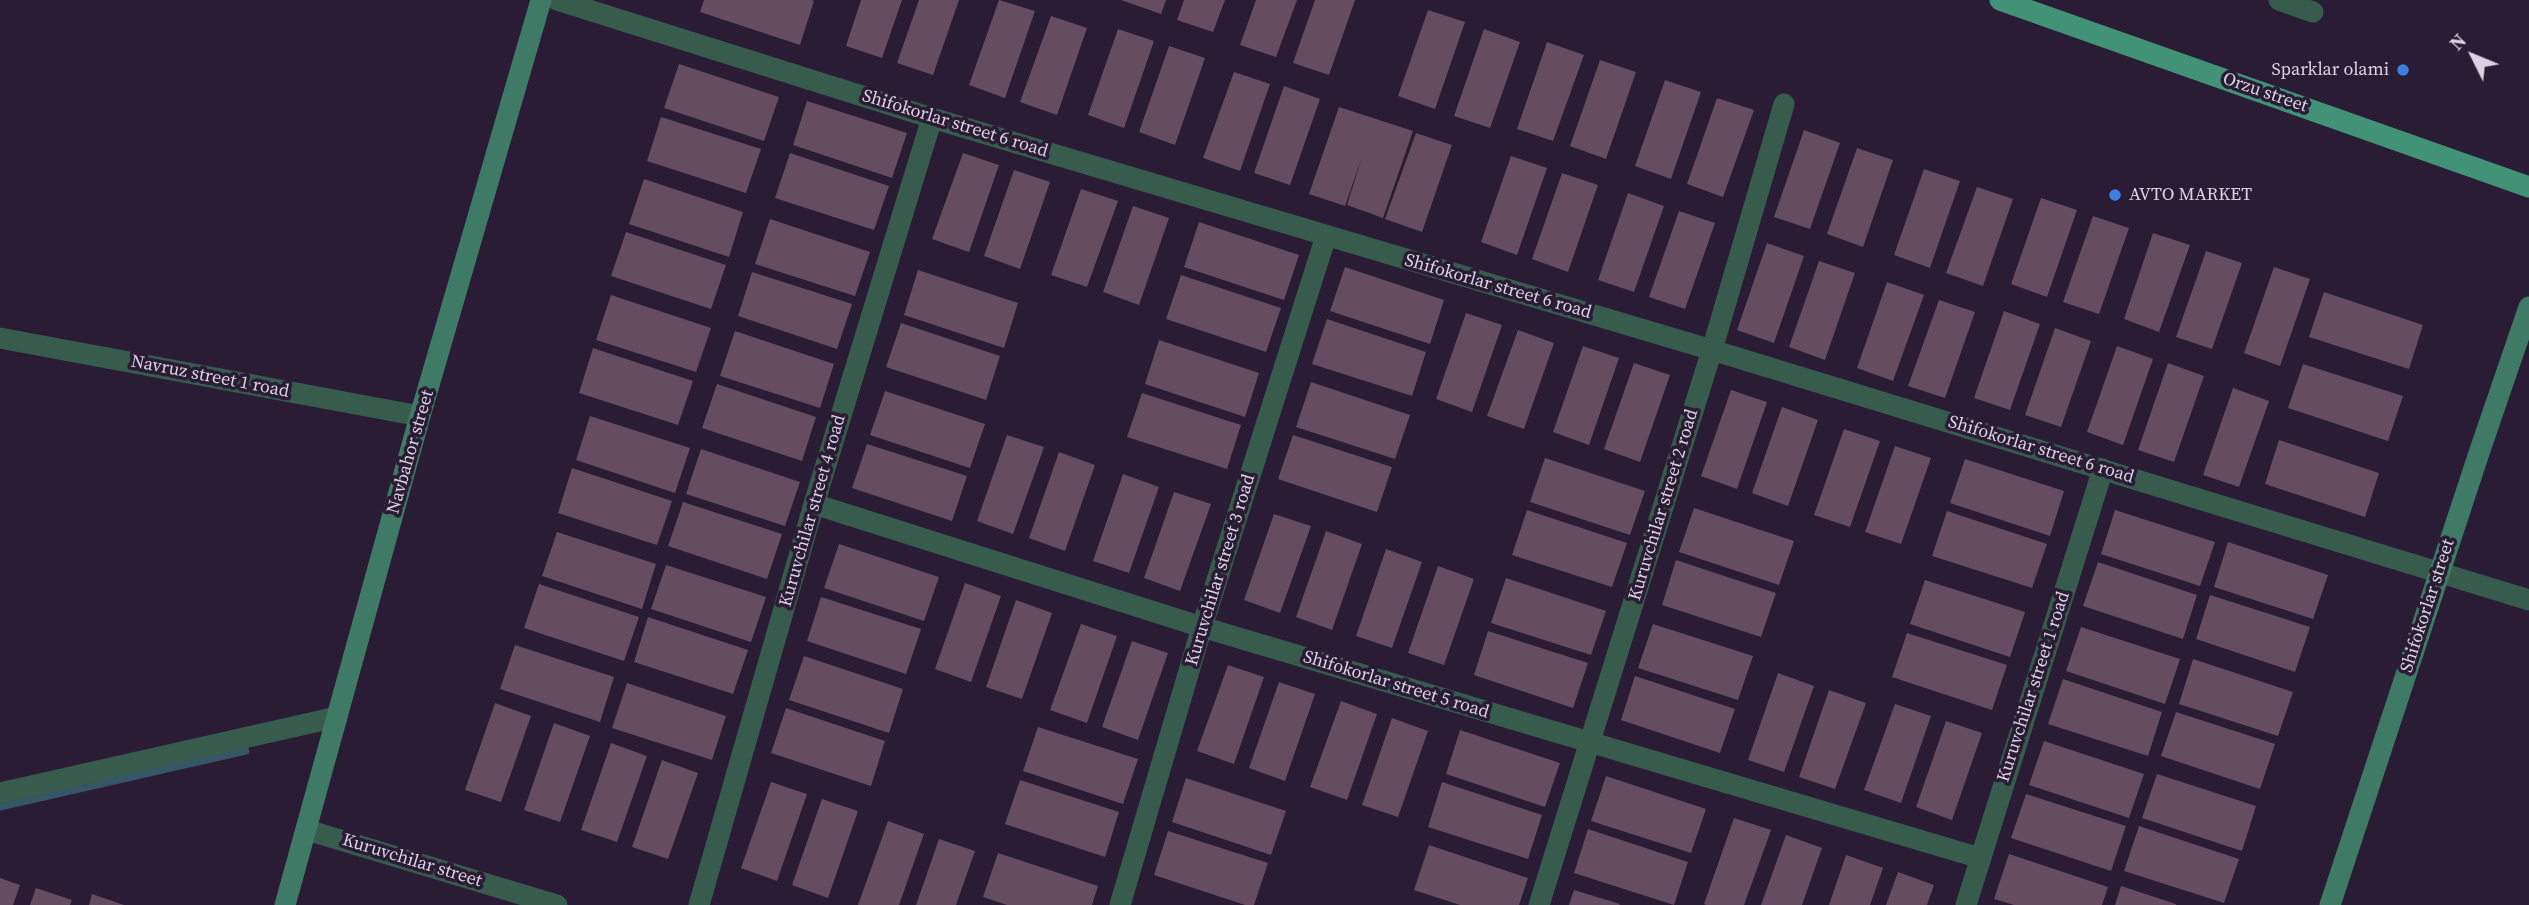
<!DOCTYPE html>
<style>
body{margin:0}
#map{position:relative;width:2529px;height:905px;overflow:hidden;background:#291c34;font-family:"Source Serif 4",serif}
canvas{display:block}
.north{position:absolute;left:2438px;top:21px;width:70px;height:70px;-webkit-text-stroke:5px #291c34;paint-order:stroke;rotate:313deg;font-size:19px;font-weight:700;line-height:28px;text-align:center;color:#dbd3e3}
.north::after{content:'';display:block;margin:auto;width:24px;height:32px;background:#dbd3e3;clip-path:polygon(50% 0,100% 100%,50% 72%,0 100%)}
</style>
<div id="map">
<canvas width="2529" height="905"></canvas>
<div class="north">N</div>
</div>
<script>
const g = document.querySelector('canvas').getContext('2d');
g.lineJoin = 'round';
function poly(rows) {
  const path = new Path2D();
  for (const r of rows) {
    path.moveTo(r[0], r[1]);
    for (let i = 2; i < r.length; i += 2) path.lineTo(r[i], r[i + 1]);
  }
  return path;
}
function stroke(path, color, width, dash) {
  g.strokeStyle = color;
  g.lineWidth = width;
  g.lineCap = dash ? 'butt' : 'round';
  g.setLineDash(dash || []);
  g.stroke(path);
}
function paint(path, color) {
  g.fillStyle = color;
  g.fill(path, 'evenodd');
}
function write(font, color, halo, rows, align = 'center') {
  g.font = font + ' "Source Serif 4",serif';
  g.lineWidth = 7;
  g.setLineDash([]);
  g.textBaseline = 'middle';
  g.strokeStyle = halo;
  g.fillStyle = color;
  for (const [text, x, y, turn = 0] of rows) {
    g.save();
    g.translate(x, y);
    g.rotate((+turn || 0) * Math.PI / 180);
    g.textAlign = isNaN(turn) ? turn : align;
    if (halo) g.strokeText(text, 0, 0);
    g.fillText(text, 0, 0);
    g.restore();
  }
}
stroke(poly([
 [0,807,246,751]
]), '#365667', 7);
paint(poly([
 [704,0,812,0,814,1,800,45,700,12],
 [861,0,902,0,882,58,846,46],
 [919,0,959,0,933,75,897,63],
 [999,0,1035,11,1005,98,969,85],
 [1121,0,1166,0,1161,14],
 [1184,0,1225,0,1213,32,1177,20],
 [1256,0,1297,0,1276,57,1240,45],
 [1315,0,1355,0,1329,75,1293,63],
 [1428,10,1465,22,1435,109,1398,96],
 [1051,16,1087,28,1057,115,1020,102],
 [1118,29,1154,41,1124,128,1088,115],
 [1484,29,1520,42,1490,128,1454,116],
 [1547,42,1584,55,1553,141,1517,129],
 [1169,46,1205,58,1175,145,1139,132],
 [1600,60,1636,72,1606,159,1570,146],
 [679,64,779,97,764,141,664,108],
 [1234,72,1270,84,1240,171,1203,158],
 [1665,80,1701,92,1671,179,1635,166],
 [1284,86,1320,99,1290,185,1254,173],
 [1717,98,1754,110,1723,197,1687,184],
 [807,101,907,133,892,178,793,145],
 [1339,107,1413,131,1383,218,1347,205,1362,157,1345,206,1309,194],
 [661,117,761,149,746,193,647,161],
 [1804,130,1840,143,1810,229,1774,217],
 [1416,133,1452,145,1422,232,1385,219],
 [1857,148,1893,160,1863,247,1827,234],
 [790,153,889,186,874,230,775,198],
 [963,153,999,165,969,252,932,239],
 [1511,156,1547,168,1517,255,1481,242],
 [1924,169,1960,181,1930,268,1894,255],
 [1014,170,1050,182,1020,269,984,256],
 [1562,173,1598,185,1568,272,1532,259],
 [644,179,743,212,729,257,629,224],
 [1977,187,2013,199,1983,286,1946,273],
 [1081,189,1118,201,1087,287,1051,275],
 [1628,193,1664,206,1634,292,1598,280],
 [2041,198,2077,210,2047,297,2011,284],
 [1133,206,1169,218,1139,305,1103,292],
 [1679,211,1715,223,1685,309,1649,297],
 [2093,216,2129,228,2099,314,2063,302],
 [770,219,870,252,855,296,755,264],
 [1199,222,1299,255,1284,300,1184,267],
 [626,232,726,265,711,309,611,276],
 [2153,233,2190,245,2159,332,2124,319],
 [1767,243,1804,256,1774,343,1737,330],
 [2206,251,2242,263,2212,349,2176,337],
 [1819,261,1855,273,1825,360,1789,347],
 [1345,267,1444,300,1430,344,1330,311],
 [2274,267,2310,279,2280,366,2244,353],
 [918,270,1018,303,1004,348,904,315],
 [752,272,852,304,837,349,738,316],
 [1181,275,1281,308,1266,352,1166,319],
 [1887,282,1924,295,1893,381,1857,368],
 [2324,292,2423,325,2409,369,2309,337],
 [611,295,711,328,696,372,596,340],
 [1939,300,1975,312,1945,398,1908,386],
 [2004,311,2040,324,2010,410,1974,398],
 [1466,313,1502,325,1472,412,1436,399],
 [1327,319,1426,352,1412,396,1312,364],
 [901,323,1000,356,986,400,886,367],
 [2055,328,2091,341,2061,427,2025,415],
 [1518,330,1554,343,1524,429,1487,416],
 [735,331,834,364,820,408,720,376],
 [1159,340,1259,373,1245,417,1145,384],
 [1583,346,1619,358,1589,445,1553,432],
 [2117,346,2153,359,2123,445,2087,432],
 [593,348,693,381,678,425,579,393],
 [1634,363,1670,375,1640,462,1604,449],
 [2168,363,2204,376,2174,462,2138,450],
 [2303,364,2403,396,2388,441,2288,408],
 [1311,382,1410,415,1395,459,1296,427],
 [717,384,816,417,802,461,702,428],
 [2233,388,2269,401,2239,487,2203,475],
 [1731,390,1767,402,1737,489,1701,476],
 [885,391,985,424,970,468,870,435],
 [1142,393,1241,425,1227,469,1127,437],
 [1782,407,1818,420,1788,506,1752,493],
 [590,416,690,448,675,493,576,460],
 [1844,429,1880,441,1850,527,1814,515],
 [1007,435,1044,447,1013,534,977,521],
 [1293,435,1392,467,1377,512,1278,479],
 [2279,440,2379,473,2365,517,2265,484],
 [867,444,967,476,952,521,852,488],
 [1895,446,1931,458,1901,544,1865,532],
 [701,449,800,482,785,526,686,494],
 [1059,452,1095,465,1065,551,1029,538],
 [1545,458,1645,491,1630,535,1530,502],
 [1965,459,2064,491,2050,536,1950,503],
 [572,468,672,501,657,545,558,513],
 [1123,474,1159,487,1129,573,1093,561],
 [1174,492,1211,504,1180,591,1144,578],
 [683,502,782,534,767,579,668,546],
 [1694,508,1794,541,1779,585,1679,552],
 [1527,510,1627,543,1612,587,1512,555],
 [2115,510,2215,542,2200,586,2101,554],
 [1947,511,2047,544,2032,588,1932,556],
 [1274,514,1311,526,1280,613,1244,600],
 [1326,531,1362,544,1332,630,1296,617],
 [557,532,656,564,642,609,542,576],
 [2228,542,2328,575,2313,619,2214,587],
 [839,544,939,577,924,621,824,588],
 [1386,549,1422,562,1392,648,1356,636],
 [1676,560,1776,593,1761,637,1662,605],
 [2098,562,2197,595,2183,639,2083,606],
 [666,565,766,597,751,642,651,609],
 [1438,566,1474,579,1444,665,1408,653],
 [1506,578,1606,611,1591,655,1491,623],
 [1925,580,2025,612,2010,657,1910,624],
 [965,583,1001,596,971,682,935,669],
 [539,584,639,617,624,661,524,628],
 [2210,595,2310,627,2295,672,2196,639],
 [821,597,921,629,906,674,807,641],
 [1016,600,1052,613,1022,699,986,687],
 [648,617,748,650,733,694,634,662],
 [1081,624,1117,636,1087,723,1050,710],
 [1653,624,1753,656,1738,700,1638,668],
 [2081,627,2180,659,2165,704,2066,671],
 [1488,631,1588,663,1573,708,1474,675],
 [1907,633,2007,665,1992,710,1892,677],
 [1132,641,1168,653,1138,740,1102,727],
 [515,645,614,677,600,722,500,689],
 [804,656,903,689,889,733,789,700],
 [2193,659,2293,692,2278,736,2179,704],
 [1228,665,1264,677,1234,764,1197,751],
 [1778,673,1814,686,1784,772,1748,760],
 [1635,676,1735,709,1720,753,1621,720],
 [2063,679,2162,712,2148,756,2048,724],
 [1279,682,1315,694,1285,781,1249,768],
 [627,683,726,716,712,760,612,728],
 [1829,690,1866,703,1835,789,1799,777],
 [1341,701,1377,714,1347,800,1310,787],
 [495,703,531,716,501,802,465,790],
 [1895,704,1931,716,1901,803,1864,790],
 [786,708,885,741,871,786,771,753],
 [2176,712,2275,744,2260,789,2161,756],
 [1392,718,1428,731,1398,817,1362,805],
 [1946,721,1982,733,1952,820,1916,807],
 [554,723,590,736,560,822,524,810],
 [1038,727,1138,759,1123,804,1023,771],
 [1460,730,1560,763,1545,807,1446,774],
 [2044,741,2144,774,2129,818,2029,785],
 [611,743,647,756,617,842,581,830],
 [662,760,698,773,668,859,632,847],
 [2157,774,2256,806,2242,851,2142,818],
 [1606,776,1706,809,1691,853,1591,821],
 [1186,778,1286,811,1271,855,1172,822],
 [1020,780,1119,812,1105,857,1005,824],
 [771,782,807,794,777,881,741,868],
 [1442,782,1542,815,1528,859,1428,827],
 [2026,794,2126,826,2111,871,2011,838],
 [822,799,858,811,828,898,792,885],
 [1734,818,1771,830,1744,905,1706,905,1704,904],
 [888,821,924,834,899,905,858,905],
 [2139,826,2239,859,2224,903,2124,871],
 [1588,829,1688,862,1674,905,1574,873],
 [1168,831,1268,863,1254,905,1245,905,1154,875],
 [1786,835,1822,848,1802,905,1761,905],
 [939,839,975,851,956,905,916,905],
 [1429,845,1528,878,1519,905,1460,905,1414,890],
 [998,853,1098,886,1092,905,1007,905,983,897],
 [2009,854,2108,887,2102,905,2014,905,1994,899],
 [1846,855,1883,868,1870,905,1829,905],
 [1898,872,1934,885,1927,905,1886,905],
 [0,878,20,885,13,905,0,905],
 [2121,886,2176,904,2176,905,2115,905],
 [36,888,72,900,70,905,30,905],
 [1574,890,1620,904,1619,905,1569,905],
 [92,894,124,905,89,905]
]), '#654c61');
stroke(poly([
 [557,0,932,118,1712,350,2529,600],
 [2279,0,2313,12],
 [0,338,420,416],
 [814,504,1202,627,1980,858],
 [0,793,337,717],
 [307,830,557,905],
 [699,905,814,504,932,118],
 [1120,905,1202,627,1326,236],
 [1539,905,1712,350,1784,104],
 [1966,905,2103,469]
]), '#375b4d', 21);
stroke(poly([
 [285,905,420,416,541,0],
 [2330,905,2479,453,2529,307]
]), '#3e7a65', 21);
stroke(poly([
 [2000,0,2529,187]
]), '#429277', 21);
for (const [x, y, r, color] of [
 [2403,70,7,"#3f7fe0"],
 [2115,195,7,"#3f7fe0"]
]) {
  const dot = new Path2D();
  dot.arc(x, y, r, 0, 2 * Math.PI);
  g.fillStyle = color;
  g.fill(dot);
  stroke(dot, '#291c34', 2.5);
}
write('18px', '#dbd3e3', '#291c34', [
 ["Sparklar olami",2389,70],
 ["AVTO MARKET",2129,195,"left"]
], 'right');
write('18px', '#dbd3e3', '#291c34', [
 ["Orzu street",2265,93,19],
 ["Shifokorlar street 6 road",955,124,17],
 ["Shifokorlar street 6 road",1498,287,16],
 ["Navruz street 1 road",210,377,11],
 ["Shifokorlar street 6 road",2041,450,17],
 ["Navbahor street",411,452,-74],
 ["Kuruvchilar street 2 road",1664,505,-73],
 ["Kuruvchilar street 4 road",813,511,-74],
 ["Kuruvchilar street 3 road",1221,570,-73],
 ["Shifokorlar street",2428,606,-72],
 ["Shifokorlar street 5 road",1396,685,17],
 ["Kuruvchilar street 1 road",2034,687,-72],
 ["Kuruvchilar street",412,861,17]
]);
</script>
